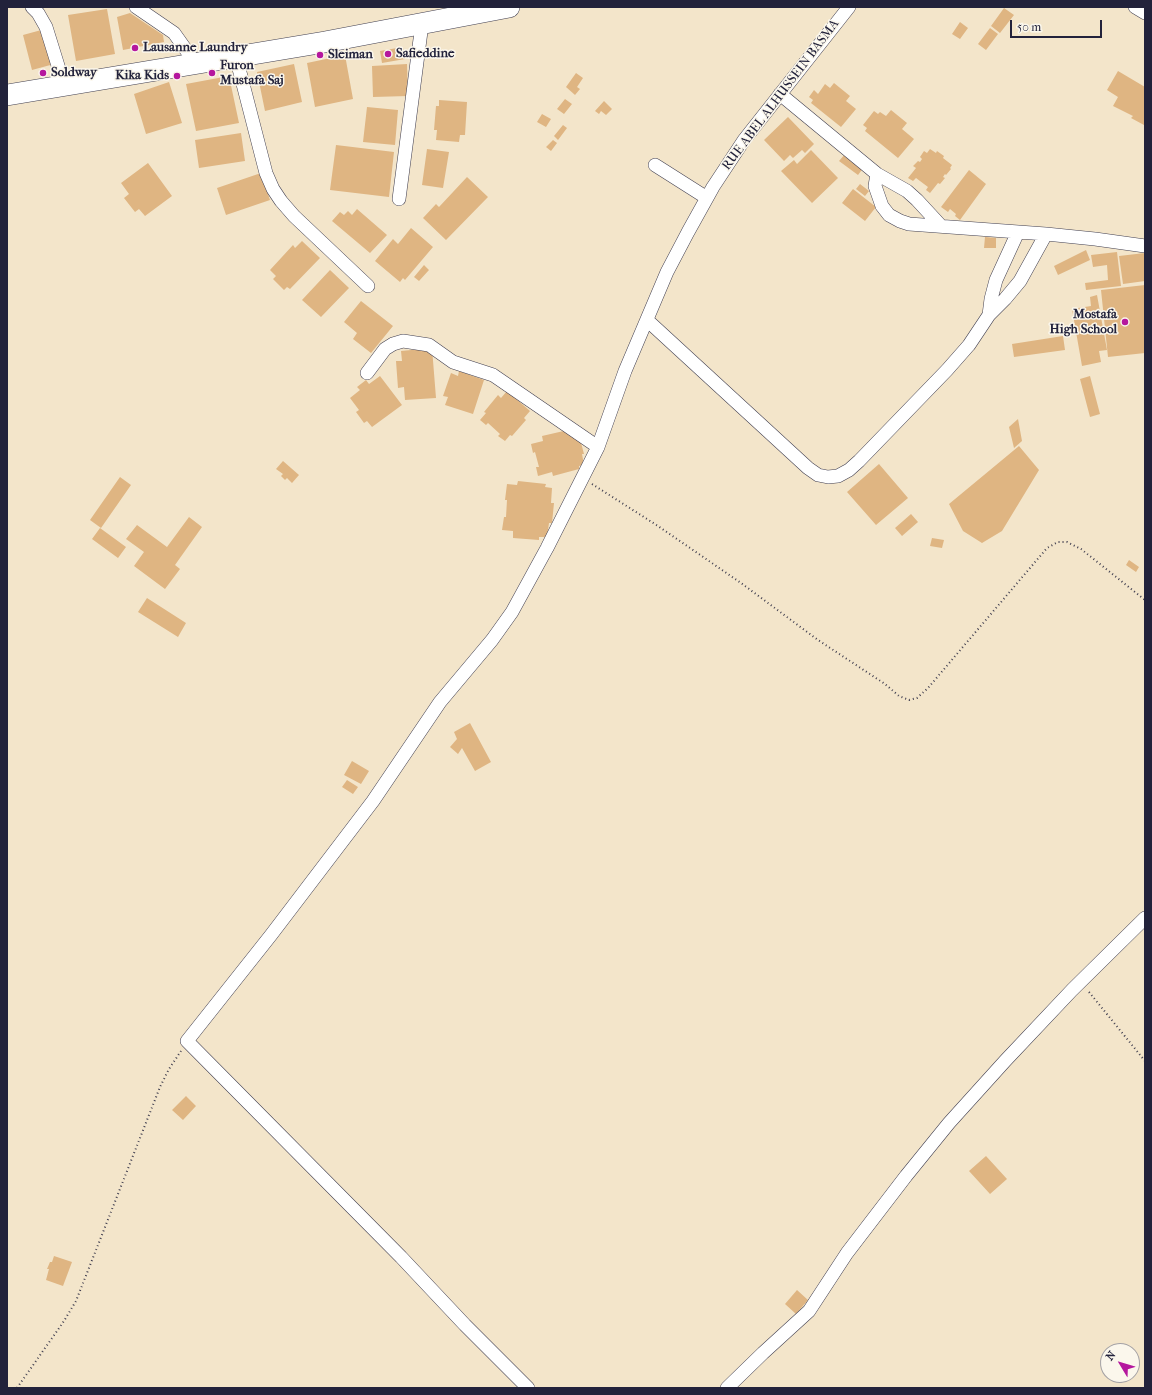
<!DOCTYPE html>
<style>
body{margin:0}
#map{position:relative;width:1152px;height:1395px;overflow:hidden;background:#f3e5ca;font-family:"IM FELL French Canon",serif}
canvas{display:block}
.frame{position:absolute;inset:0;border:8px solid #22223b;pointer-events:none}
.north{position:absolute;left:1100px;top:1343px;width:40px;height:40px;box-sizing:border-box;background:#fbf7ec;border:1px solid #a4a2a5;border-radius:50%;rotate:308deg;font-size:11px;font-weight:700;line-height:16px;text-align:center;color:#22223b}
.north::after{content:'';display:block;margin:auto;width:14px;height:18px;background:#b5179e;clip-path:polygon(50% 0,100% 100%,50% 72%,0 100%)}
.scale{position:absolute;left:1010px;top:20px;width:92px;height:18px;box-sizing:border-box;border:2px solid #22223b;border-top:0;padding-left:5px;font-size:12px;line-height:14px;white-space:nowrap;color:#22223b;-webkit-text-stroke:3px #fbf7ec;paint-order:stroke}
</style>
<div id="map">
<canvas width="1152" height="1395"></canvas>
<div class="frame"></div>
<div class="north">N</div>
<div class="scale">50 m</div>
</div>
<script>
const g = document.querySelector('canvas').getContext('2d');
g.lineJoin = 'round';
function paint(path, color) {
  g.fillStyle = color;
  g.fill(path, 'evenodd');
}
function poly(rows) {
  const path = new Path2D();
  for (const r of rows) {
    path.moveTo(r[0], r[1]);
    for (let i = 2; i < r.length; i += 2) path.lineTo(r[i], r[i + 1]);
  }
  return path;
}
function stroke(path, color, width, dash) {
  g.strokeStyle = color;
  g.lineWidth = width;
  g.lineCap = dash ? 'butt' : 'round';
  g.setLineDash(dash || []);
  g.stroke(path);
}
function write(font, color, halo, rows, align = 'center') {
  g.font = font + ' "IM FELL French Canon",serif';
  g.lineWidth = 3;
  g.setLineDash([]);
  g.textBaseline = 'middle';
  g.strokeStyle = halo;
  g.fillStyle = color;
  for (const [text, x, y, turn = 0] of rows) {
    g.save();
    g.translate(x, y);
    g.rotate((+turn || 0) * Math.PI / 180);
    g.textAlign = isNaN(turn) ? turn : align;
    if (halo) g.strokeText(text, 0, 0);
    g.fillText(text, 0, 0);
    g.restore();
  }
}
paint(poly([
 [1004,8,1014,15,1000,33,991,26],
 [107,9,115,54,76,61,68,15],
 [130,13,163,35,164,42,123,50,117,17],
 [960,22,968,28,960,39,952,34],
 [990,28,998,34,986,50,978,44],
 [45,29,54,64,32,70,23,35],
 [403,47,405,59,382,63,380,51],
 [345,55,353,99,315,107,307,63],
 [294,64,302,102,265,111,257,72],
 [407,64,408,96,373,97,372,66],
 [1118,71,1145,87,1145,124,1144,125,1131,118,1133,116,1113,106,1118,97,1107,90],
 [576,73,583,78,577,87,580,89,575,95,566,87],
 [229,76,239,123,196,131,186,84],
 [169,82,182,123,146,134,134,94],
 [834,83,850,96,846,101,856,109,841,127,811,103,813,100,809,97,814,90,818,94,825,84,830,88],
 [565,99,572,104,564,114,557,109],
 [439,100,467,102,465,135,460,135,459,142,436,140,437,130,434,130,436,106,439,106],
 [604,101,612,109,606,115,601,111,599,114,595,111],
 [367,107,398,110,395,145,363,142],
 [891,110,907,123,902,129,914,139,898,158,865,131,867,128,863,125,874,111,878,114,880,112,886,116],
 [542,114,551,119,546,127,537,122],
 [788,117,814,144,805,153,802,150,793,158,790,155,784,161,764,140],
 [563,125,567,128,558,140,554,136],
 [241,133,245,161,199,168,195,140],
 [553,140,557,143,551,151,546,147],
 [336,145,394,152,389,197,330,190],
 [427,149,449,152,443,188,422,185],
 [930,149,936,153,937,151,944,156,943,158,952,165,950,168,951,169,946,175,945,174,943,177,945,178,940,184,938,183,930,193,926,190,928,187,916,178,913,181,908,178,916,168,913,166,918,161,920,162,922,159,920,157,924,151,927,153],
 [811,150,838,178,812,203,781,171,794,160,797,164],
 [846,153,864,167,858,175,839,161],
 [148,163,172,196,145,216,139,209,135,212,124,198,129,194,121,183],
 [969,170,986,184,960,220,955,216,956,214,950,209,948,212,941,207],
 [261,173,270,200,226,215,217,188],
 [467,177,488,197,446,240,423,218,436,204,439,207],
 [860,184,869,191,865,196,856,189],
 [853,189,876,207,865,221,842,203],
 [357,209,387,235,370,253,332,221,340,212,344,215,348,211,352,215],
 [411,228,433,247,405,280,403,278,400,282,375,261,393,239,398,244],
 [985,237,996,238,996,248,984,248],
 [302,241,320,258,290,289,287,287,284,290,273,279,276,276,270,270,293,245,295,248],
 [1086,250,1090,260,1058,275,1054,266],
 [1117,252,1121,286,1086,290,1085,283,1108,280,1107,265,1093,267,1091,255],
 [1145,253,1145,281,1123,284,1119,256],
 [424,265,429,270,419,281,414,277],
 [330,270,349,288,321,317,302,300],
 [1145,285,1145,353,1108,357,1101,290],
 [1097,295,1107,350,1099,351,1101,362,1082,366,1072,309,1091,306,1090,297],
 [361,301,393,326,371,353,353,339,357,333,344,322],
 [1063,336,1065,350,1014,357,1012,344],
 [432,348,436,398,405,400,404,387,398,388,396,361,402,361,401,351],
 [459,371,484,380,473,414,445,405,448,397,443,396,451,373,458,376],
 [380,376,402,405,372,427,367,421,364,423,356,412,359,410,350,398,360,390,357,387,366,380,369,384],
 [1090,376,1100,414,1090,417,1080,379],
 [507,391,530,411,524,418,526,420,512,436,510,435,505,441,498,436,500,434,488,423,486,425,480,420,486,413,484,412,498,395,501,398],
 [1018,419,1022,441,1014,448,1009,427],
 [568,430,580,439,584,454,582,454,584,465,579,466,579,469,553,476,552,472,538,476,536,467,539,467,535,452,533,453,531,444,543,441,542,436],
 [1019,446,1039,470,1002,531,982,543,963,531,949,504],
 [283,461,299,475,292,483,287,478,285,480,281,476,283,474,276,469],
 [879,464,908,498,876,525,847,492],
 [120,477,131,485,101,528,90,520],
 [518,481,546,484,545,487,552,488,551,503,554,503,552,523,549,523,547,537,539,537,539,540,513,538,513,531,502,530,504,517,506,517,507,500,505,500,507,484,517,485],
 [911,514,918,522,902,536,895,528],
 [189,517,202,527,175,565,180,569,165,589,134,566,144,552,126,539,137,525,167,547],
 [100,528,126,547,118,558,92,539],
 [932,538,944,540,942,548,930,546],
 [1129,560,1139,567,1136,572,1126,565],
 [147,598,186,623,178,637,138,612],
 [470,723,491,762,475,771,462,748,458,754,450,747,457,739,454,732],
 [352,761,369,771,361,784,344,775],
 [347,780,358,787,353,794,342,787],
 [186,1096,196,1106,183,1120,172,1110],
 [986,1156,1007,1179,990,1194,969,1171],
 [54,1256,72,1262,63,1286,46,1280,49,1269,47,1269,50,1262,52,1262],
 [797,1290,808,1300,796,1314,785,1304]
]), '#dfb582');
const minor = poly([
 [32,7,38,13,46,27,64,85],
 [136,7,174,33,196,64],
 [1135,7,1145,13],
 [236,57,266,173,273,189,281,201,294,216,368,286],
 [780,94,877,174,907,191,917,200,941,226],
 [655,165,707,198],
 [877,174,875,186,882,206,889,215,900,221,909,224,1046,234,1095,239,1145,246],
 [399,199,422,24],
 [989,315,991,299,996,280,1018,232],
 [647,320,808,468,818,475,828,477,838,476,849,470,859,461,947,370,969,345,989,315,1005,299,1020,281,1046,234],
 [367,373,385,349,393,344,403,341,429,345,453,362,493,375,598,447],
 [528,1388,465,1325,401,1257,187,1041,271,935,373,801,440,702,492,640,512,612,547,548,598,447,625,371,667,272,688,232,713,187,744,140,849,7],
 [727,1388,763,1353,809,1311,847,1253,906,1176,949,1123,1005,1061,1072,990,1145,918]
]);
const primary = poly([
 [7,95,325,42,509,7]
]);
stroke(minor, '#413f50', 14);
stroke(primary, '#413f50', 22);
stroke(poly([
 [592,484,658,526,741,583,818,640,885,684,899,696,909,700,917,698,928,688,1047,548,1058,542,1067,542,1081,549,1145,600],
 [1089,992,1145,1061],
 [17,1388,64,1321,76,1301,160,1087,169,1069,181,1051]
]), '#413f50', 2, [1, 3]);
stroke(minor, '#fff', 13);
stroke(primary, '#fff', 21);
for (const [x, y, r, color] of [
 [135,48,4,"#b5179e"],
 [388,54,4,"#b5179e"],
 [320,55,4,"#b5179e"],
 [43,73,4,"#b5179e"],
 [212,73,4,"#b5179e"],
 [177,76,4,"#b5179e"],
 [1125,322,4,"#b5179e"]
]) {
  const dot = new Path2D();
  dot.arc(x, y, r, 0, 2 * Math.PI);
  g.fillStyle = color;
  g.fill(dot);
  stroke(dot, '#fbf7ec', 1.5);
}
write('bold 13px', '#22223b', '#fbf7ec', [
 ["Lausanne Laundry",143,48],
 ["Safieddine",396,54],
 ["Sleiman",328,55],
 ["Furon",220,66],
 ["Mustafa Saj",220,81],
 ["Soldway",51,73],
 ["Kika Kids",169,76,"right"],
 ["Mostafa",1117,315,"right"],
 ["High School",1117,330,"right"]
], 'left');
write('13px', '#22223b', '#fbf7ec', [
 ["RUE ABEL ALHUSSEIN BASMA",781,95,-53]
]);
</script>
